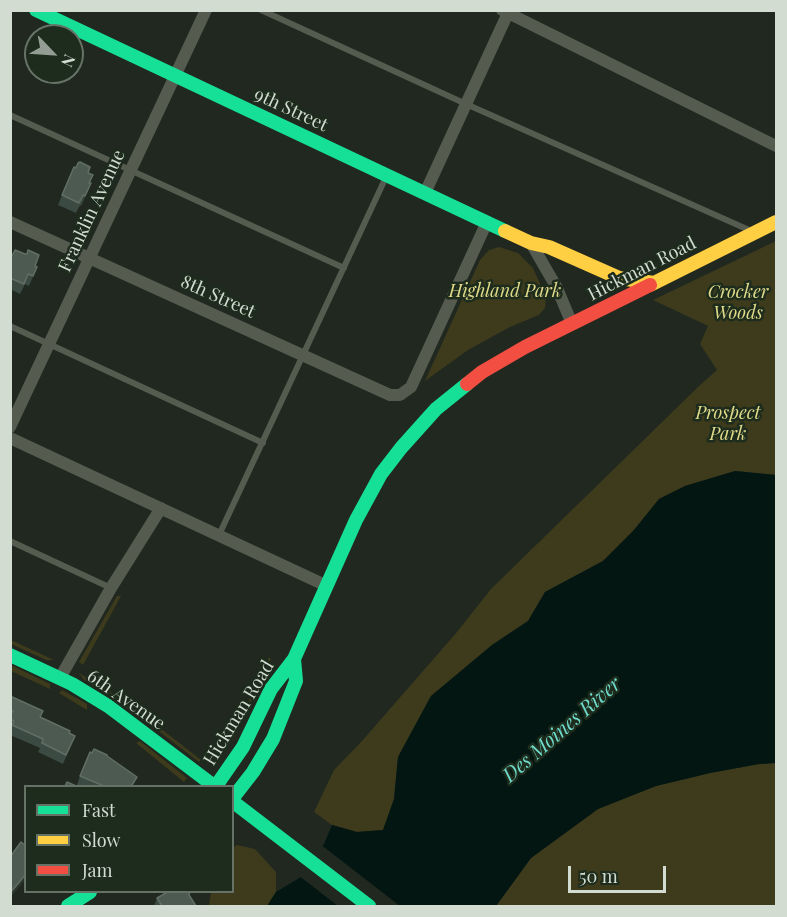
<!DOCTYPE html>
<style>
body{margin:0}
#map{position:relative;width:787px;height:917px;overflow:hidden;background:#202820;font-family:"Playfair Display",serif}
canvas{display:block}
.frame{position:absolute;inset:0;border:12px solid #d2dcd1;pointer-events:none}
.legend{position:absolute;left:24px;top:785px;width:210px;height:108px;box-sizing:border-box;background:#1d2c1d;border:2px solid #657265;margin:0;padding:8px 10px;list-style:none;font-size:18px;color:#d2dcd1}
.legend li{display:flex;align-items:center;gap:12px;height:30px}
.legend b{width:30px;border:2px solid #657265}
.north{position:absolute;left:24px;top:24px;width:60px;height:60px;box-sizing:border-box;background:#1d2c1d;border:2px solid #657265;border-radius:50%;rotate:115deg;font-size:16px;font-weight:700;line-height:24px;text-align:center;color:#d2dcd1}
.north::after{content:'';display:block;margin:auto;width:21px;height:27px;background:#949d93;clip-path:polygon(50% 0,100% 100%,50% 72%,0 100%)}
.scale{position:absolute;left:568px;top:866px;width:98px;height:27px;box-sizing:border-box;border:3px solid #d2dcd1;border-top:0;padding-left:8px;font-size:18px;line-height:21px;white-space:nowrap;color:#d2dcd1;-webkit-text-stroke:4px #1d2c1d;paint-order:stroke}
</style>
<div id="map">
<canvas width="787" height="917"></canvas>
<div class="frame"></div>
<ul class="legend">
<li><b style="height:8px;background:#16e098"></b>Fast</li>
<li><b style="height:8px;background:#ffcf43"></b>Slow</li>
<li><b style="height:8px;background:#f24e42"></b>Jam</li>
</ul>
<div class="north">N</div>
<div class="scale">50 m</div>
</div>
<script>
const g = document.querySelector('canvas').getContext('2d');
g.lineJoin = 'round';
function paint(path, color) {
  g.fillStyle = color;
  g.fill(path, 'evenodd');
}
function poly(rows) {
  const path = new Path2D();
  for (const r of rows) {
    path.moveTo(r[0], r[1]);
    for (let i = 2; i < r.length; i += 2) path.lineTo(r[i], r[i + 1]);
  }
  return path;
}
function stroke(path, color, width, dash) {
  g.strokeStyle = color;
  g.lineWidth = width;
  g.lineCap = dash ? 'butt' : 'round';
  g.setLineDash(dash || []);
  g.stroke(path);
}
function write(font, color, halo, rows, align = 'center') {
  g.font = font + ' "Playfair Display",serif';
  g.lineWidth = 5;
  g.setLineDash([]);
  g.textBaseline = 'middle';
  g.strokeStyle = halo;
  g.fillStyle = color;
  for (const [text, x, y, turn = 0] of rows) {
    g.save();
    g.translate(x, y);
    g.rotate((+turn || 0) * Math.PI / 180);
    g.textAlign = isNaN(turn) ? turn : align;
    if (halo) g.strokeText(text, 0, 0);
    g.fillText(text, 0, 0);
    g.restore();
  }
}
paint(poly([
 [776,241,776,475,735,471,685,486,659,499,634,530,603,561,545,592,528,621,492,645,431,696,398,757,394,799,383,830,357,832,332,825,314,812,334,770,362,741,457,632,491,589,699,386,717,370,700,344,708,326,653,300],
 [499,247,518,253,533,268,546,297,545,308,539,315,510,327,468,350,425,381,480,260,489,250],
 [117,596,121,596,83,665,79,662],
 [11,640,54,660,46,660,11,644],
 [269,657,271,659,246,714,235,736,218,761,212,756,222,751,229,740,243,713],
 [11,665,50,684,50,689,11,671],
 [79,673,120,698,144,715,141,716,138,715,84,680],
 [62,690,87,704,87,710,59,693],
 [155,724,201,760,199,762,156,729],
 [140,741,187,778,184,782,136,743],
 [776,763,776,906,496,906,531,858,598,809,656,786,710,773,759,764],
 [237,845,255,849,276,872,276,892,267,906,209,906,211,892,232,892,233,848]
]), '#3d3b1c');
paint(poly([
 [735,471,776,475,776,763,759,764,710,773,656,786,598,809,531,858,496,906,267,906,276,892,301,877,324,844,332,825,357,832,383,830,394,799,398,757,431,696,492,645,528,621,545,592,603,561,634,530,659,499,685,486]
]), '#031612');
paint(poly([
 [320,844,400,906,338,906,298,875]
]), '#202820');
stroke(poly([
 [261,10,466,104,749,230],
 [10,115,344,268],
 [10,326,263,443],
 [219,535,386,177],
 [10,541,111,588]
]), '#565b4f', 6);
stroke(poly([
 [502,10,776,146],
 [425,193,508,13],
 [10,222,390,395,400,395,411,387,487,222],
 [531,243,557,288,572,324],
 [10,427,206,10],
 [10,438,327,586],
 [60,678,111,588,161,508]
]), '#565b4f', 12);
stroke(poly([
 [36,10,505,231],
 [10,655,72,684,108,706,214,786],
 [216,786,243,747,271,689,294,659,356,520,381,474,401,448,436,409,467,384],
 [232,799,253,772,273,739,296,681,294,659],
 [232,801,369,906],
 [68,906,90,892]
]), '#16e098', 14);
stroke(poly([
 [505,231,531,243,549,247,619,278,654,283],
 [650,285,776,222]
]), '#ffcf43', 14);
stroke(poly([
 [467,384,482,372,525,347,650,285]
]), '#f24e42', 14);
paint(poly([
 [88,173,90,183,91,183,81,206,80,205,76,213,58,205,62,195],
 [10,260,37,267,29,286,25,284,20,294,10,289],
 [10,696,41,717,75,736,63,764,38,752,40,748,10,735],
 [107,756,134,786,80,786,77,785,80,776],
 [164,891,190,891,189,895,196,906,154,906,157,898,163,894]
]), '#3b4a42');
paint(poly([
 [26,874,25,880,10,898,10,893]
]), '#2a362e');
const building = poly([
 [80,162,90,167,88,173,93,175,89,183,91,183,85,196,83,195,79,203,62,195,74,167,76,168,78,163,80,162],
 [15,250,25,254,27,254,28,250,39,255,35,266,37,267,33,276,28,274,24,284,10,278,10,260,15,250],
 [10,696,43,711,40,717,70,731,69,733,75,736,66,755,42,743,43,739,12,725,14,721,10,719,10,716,13,711,10,710,10,696],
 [94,749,107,755,107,756,137,777,132,785,133,786,104,786,80,776,90,752,92,753,94,749],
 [67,782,76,786,65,786,67,782],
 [21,842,26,846,26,874,10,893,10,857,21,842],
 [166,891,190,891,189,895,196,906,162,906,157,898,166,893,166,891]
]);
paint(building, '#4c5a51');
stroke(building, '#616e65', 1.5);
write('18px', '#d2dcd1', '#1d2c1d', [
 ["9th Street",291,110,25],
 ["Franklin Avenue",92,211,-65],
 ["Hickman Road",642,269,-27],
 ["8th Street",218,297,24],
 ["6th Avenue",126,700,35],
 ["Hickman Road",239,713,-59]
]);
write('italic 18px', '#e1db89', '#1d2c1d', [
 ["Highland Park",505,291],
 ["Crocker",738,292],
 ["Woods",738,313],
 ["Prospect",728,413],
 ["Park",728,434]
]);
write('italic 20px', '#6edbcd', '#1d2c1d', [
 ["Des Moines River",562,730,-41]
]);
</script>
